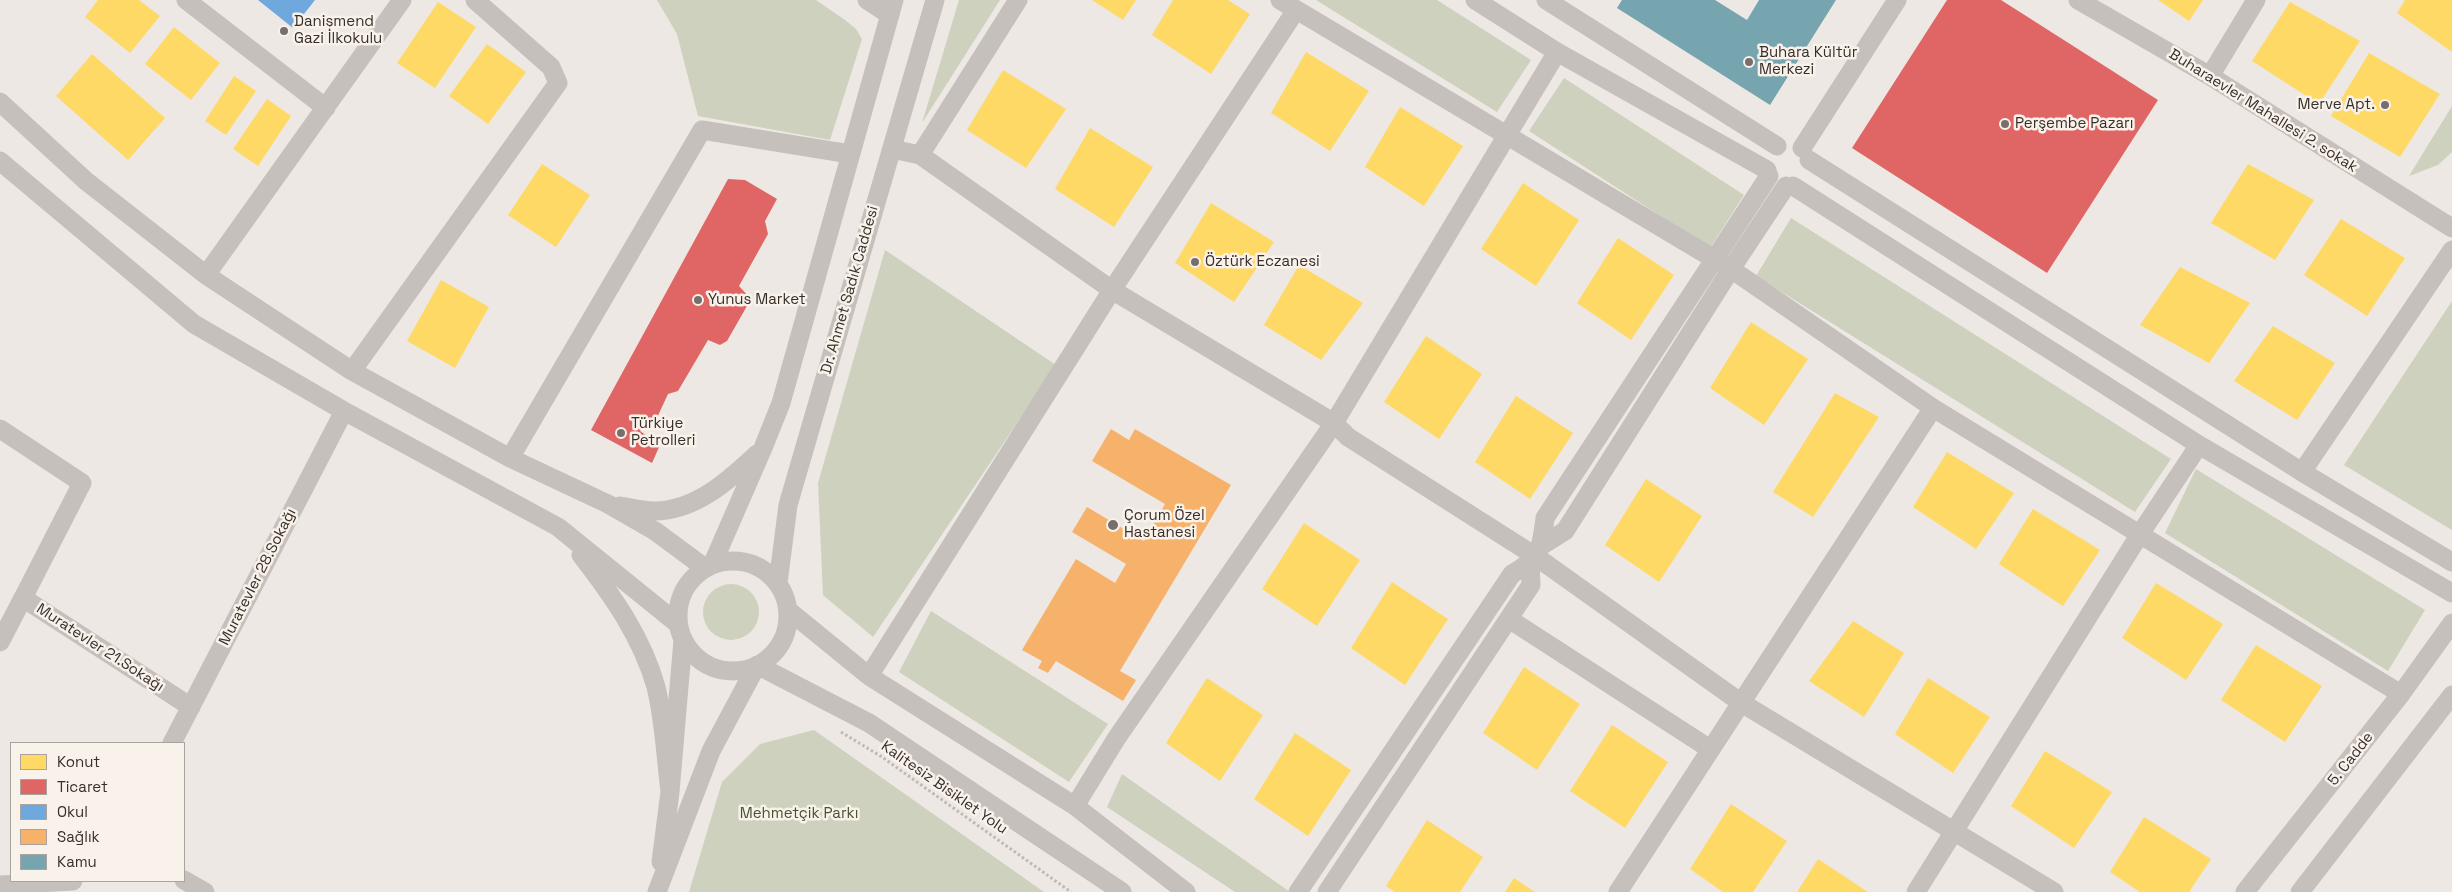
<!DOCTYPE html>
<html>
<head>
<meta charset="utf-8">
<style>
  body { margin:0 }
  #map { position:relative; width:2452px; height:892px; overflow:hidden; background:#ede8e3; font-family:"Space Grotesk",sans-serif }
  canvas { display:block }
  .legend { position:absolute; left:10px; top:742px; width:175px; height:140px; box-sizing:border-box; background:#f9f2eb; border:1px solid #aba49e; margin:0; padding:6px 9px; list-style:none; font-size:15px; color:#372e2a }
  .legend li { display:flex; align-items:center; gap:10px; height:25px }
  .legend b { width:25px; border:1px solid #aba49e }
</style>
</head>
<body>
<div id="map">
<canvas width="2452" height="892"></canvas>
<ul class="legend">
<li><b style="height:14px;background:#ffd966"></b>Konut</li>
<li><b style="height:14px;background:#e06666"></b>Ticaret</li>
<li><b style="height:14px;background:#6fa8dc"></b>Okul</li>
<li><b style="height:14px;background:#f6b26b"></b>Sağlık</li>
<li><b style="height:14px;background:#76a5af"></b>Kamu</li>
</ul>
</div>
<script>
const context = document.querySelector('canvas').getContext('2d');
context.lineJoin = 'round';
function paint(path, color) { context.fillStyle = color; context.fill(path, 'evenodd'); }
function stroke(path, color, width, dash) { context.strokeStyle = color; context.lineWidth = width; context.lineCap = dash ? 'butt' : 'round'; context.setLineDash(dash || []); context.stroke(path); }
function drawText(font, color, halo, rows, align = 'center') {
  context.font = font + ' "Space Grotesk",sans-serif'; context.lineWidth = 5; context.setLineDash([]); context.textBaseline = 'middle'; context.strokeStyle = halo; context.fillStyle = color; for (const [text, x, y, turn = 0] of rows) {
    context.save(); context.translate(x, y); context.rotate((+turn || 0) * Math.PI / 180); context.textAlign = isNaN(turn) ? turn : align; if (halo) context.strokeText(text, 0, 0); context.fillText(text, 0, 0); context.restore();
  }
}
const green = new Path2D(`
  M 657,0 L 816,0 L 845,20 L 856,29 L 862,39 L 830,140 L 698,116 L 677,34 Z
  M 959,0 L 1000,0 L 922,123 Z
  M 1316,0 L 1437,0 L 1531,60 L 1497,112 Z
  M 1564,78 L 1744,195 L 1710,248 L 1529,131 Z
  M 2452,106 L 2452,152 L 2438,165 L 2409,176 Z
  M 1791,218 L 2171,459 L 2135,512 L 1756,276 Z
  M 885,250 L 1056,365 L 873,637 L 823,595 L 818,483 Z
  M 2452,301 L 2452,530 L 2344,465 Z
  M 2196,469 L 2425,610 L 2388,671 L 2165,533 Z
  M703 612a28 28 0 1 1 56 0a28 28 0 1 1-56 0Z
  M 931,611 L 1108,724 L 1069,782 L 899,672 Z
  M 814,730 L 1044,892 L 689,892 L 722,782 L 760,744 Z
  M 1122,774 L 1290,892 L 1235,892 L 1107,807 Z`);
const homes = new Path2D(`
  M 98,0 L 139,0 L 160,16 L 130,53 L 85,17 Z
  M 1092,0 L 1136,0 L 1123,20 Z
  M 1173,0 L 1228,0 L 1250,14 L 1211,74 L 1152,35 Z
  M 2158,0 L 2203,0 L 2189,21 Z
  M 2405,0 L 2452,0 L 2452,52 L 2397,13 Z
  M 438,2 L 476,27 L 435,88 L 397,63 Z
  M 2290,2 L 2360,41 L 2319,104 L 2252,61 Z
  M 174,27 L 220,63 L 191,100 L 145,64 Z
  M 487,44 L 526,72 L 488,124 L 449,96 Z
  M 1306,52 L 1369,91 L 1330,151 L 1271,113 Z
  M 2369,53 L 2440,94 L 2400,157 L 2331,116 Z
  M 92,54 L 165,118 L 128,160 L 56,96 Z
  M 1003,70 L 1066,109 L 1026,168 L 967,130 Z
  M 234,76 L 256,91 L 226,135 L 205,121 Z
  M 267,99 L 291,116 L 258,166 L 233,149 Z
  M 1400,107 L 1463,146 L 1424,206 L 1365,167 Z
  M 1090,128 L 1153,167 L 1114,227 L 1055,189 Z
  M 542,164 L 590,195 L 556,247 L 508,215 Z
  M 2248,164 L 2314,200 L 2275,260 L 2211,223 Z
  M 1523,183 L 1579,220 L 1536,286 L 1481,249 Z
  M 1211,203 L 1274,242 L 1234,302 L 1175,263 Z
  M 2341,219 L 2405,258 L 2367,316 L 2304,275 Z
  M 1618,238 L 1674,275 L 1631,340 L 1577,303 Z
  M 1299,265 L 1363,303 L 1321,360 L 1264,325 Z
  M 2180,267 L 2250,303 L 2209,363 L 2140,325 Z
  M 441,280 L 489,307 L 455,368 L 407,341 Z
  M 1751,322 L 1808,359 L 1764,425 L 1710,388 Z
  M 2273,326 L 2335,363 L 2297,420 L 2234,381 Z
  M 1426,336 L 1482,374 L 1439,439 L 1384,402 Z
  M 1835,393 L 1879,417 L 1813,517 L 1773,492 Z
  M 1516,396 L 1573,433 L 1530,499 L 1475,462 Z
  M 1947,452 L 2014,493 L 1976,549 L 1913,507 Z
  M 1646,479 L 1702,516 L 1659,582 L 1605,545 Z
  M 2033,509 L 2100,550 L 2063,606 L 1999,564 Z
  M 1304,523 L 1360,560 L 1317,626 L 1262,589 Z
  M 1392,582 L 1448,619 L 1405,685 L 1351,648 Z
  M 2156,583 L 2223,624 L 2186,680 L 2122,638 Z
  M 1853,621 L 1904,653 L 1864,717 L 1809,681 Z
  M 2256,645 L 2322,686 L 2285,742 L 2221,700 Z
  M 1524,667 L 1580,704 L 1537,770 L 1483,733 Z
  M 1207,678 L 1263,715 L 1220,781 L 1166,743 Z
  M 1928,678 L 1990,717 L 1953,773 L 1895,734 Z
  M 1612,725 L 1668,762 L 1625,828 L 1570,791 Z
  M 1295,733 L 1351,770 L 1308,836 L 1254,799 Z
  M 2045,751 L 2112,792 L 2074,848 L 2011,806 Z
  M 1731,804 L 1787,841 L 1753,892 L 1723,892 L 1690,869 Z
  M 2144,817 L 2211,859 L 2189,892 L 2140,892 L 2110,872 Z
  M 1427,820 L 1483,857 L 1460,892 L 1395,892 L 1386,886 Z
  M 1818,859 L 1868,892 L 1797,892 Z
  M 1514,878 L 1535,892 L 1505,892 Z`);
const shops = new Path2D(`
  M 1947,0 L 2001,0 L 2158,100 L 2047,273 L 1852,148 Z
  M 728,179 L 745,180 L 777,199 L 765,221 L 768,234 L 739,286 L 751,299 L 727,341 L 720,345 L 708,340 L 678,391 L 668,394 L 655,422 L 650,419 L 640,431 L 660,445 L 652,463 L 591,430 Z`);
const schools = new Path2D(`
  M 258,0 L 315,0 L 293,28 Z`);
const health = new Path2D(`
  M 1111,429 L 1129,440 L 1135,429 L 1231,485 L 1120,671 L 1136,680 L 1123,701 L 1056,661 L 1048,673 L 1038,668 L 1042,661 L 1022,650 L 1076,559 L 1115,583 L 1126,564 L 1072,532 L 1087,507 L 1144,541 L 1165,504 L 1092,461 Z`);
const public = new Path2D(`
  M 1622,0 L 1715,0 L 1747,20 L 1759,0 L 1836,0 L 1770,105 L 1617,8 Z`);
const path = new Path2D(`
  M 841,732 L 882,757 L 1071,892`);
const minor = new Path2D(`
  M 186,0 L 326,108
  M 867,0 L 890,15
  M 1280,0 L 1731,269 L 1933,408 L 2401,694
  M 1475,0 L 1557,52 L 1767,170
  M 1546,0 L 1777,146
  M 2078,0 L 2210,76 L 2452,228
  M 2210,76 L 2256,0
  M 0,102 L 86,181 L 206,275 L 352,371 L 510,458 L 608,504 L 655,531 L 705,568
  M 1802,148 L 1897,0
  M 892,149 L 920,155 L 1112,290 L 1334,423 L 1348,437 L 1535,556 L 1740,702 L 2054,892
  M 920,155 L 1018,0
  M 1809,160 L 2302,472 L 2452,562
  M 0,161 L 194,324 L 344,411 L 558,527 L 678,624
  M 1793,186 L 2199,445 L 2452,593
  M 206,275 L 402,0
  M 352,371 L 558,83 L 551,67 L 475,0
  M 0,429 L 82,483 L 23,598 L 191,707
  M 510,458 L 702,130 L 850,154
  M 2302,472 L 2452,250
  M 620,506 C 631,508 643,511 654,511 C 696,511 729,480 757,454
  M 1541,546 L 1565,531 L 1731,269 L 1786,186
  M 581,555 C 612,595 642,637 656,687 C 664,719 666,759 670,792
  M678 616a55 55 0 1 1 110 0a55 55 0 1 1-110 0Z
  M 712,565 L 763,448 L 781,403 L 894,0
  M 778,583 L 788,505 L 935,0
  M 788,610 L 869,676 L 1075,806 L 1186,892
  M 1509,619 L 1710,749
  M 0,642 L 23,598
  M 869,676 L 1112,290 L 1296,10
  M 172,743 L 344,411
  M 1075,806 L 1116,739 L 1334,423 L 1557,52
  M 661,862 L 670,792 L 683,640
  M 184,880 L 205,892
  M 0,885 L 73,881
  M 657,892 L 711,751 L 757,665 L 869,723 L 1122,892
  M 1298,892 L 1512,574 C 1541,557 1541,550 1545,518 L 1769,176
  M 1327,892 L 1531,585 L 1530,564
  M 1618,892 L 1933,408
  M 1916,892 L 2140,534 L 2199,445
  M 2245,892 L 2401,694 L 2452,623
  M 2300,892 L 2452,695`);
const markers = [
  [284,31,5,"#776f6b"],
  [1749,62,5,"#776f6b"],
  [2385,105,5,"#776f6b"],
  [2005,124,5,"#776f6b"],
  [1195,262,5,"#776f6b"],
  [698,300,5,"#776f6b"],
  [621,433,5,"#776f6b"],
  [1113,525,6,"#776f6b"]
];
const poiNames = [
  ["Danişmend",294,22],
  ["Gazi İlkokulu",294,39],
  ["Buhara Kültür",1759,53],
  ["Merkezi",1759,70],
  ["Merve Apt.",2375,105,"right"],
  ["Perşembe Pazarı",2015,124],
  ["Öztürk Eczanesi",1205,262],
  ["Yunus Market",708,300],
  ["Türkiye",631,424],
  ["Petrolleri",631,441],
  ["Çorum Özel",1124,516],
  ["Hastanesi",1124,533]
];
const streetNames = [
  ["Buharaevler Mahallesi 2. sokak",2263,111,32],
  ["Dr. Ahmet Sadık Caddesi",850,290,-74],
  ["Muratevler 28.Sokağı",258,577,-63],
  ["Muratevler 21.Sokağı",100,648,33],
  ["5. Cadde",2351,759,-52],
  ["Kalitesiz Bisiklet Yolu",944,788,35]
];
const parkNames = [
  ["Mehmetçik Parkı",799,814]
];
paint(green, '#ced1be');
paint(homes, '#ffd966');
paint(shops, '#e06666');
paint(schools, '#6fa8dc');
paint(health, '#f6b26b');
paint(public, '#76a5af');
stroke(path, '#bfb9b4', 3, [2.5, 2.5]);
stroke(minor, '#c6c0bc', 19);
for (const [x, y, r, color] of markers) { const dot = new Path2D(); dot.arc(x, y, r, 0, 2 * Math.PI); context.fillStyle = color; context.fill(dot); stroke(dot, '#f9f2eb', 2); }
drawText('15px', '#372e2a', '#f9f2eb', poiNames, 'left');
drawText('15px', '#372e2a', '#f9f2eb', streetNames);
drawText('15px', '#475330', '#f9f2eb', parkNames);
</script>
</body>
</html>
